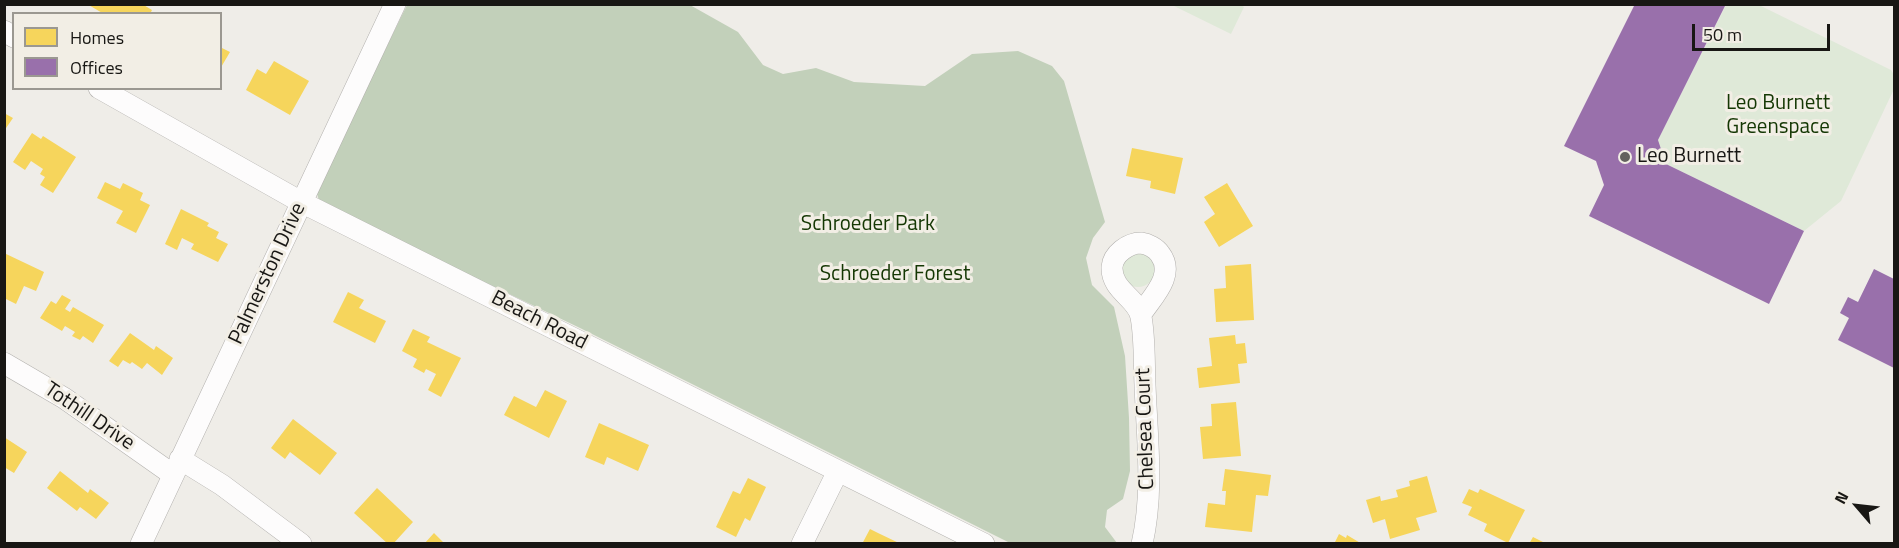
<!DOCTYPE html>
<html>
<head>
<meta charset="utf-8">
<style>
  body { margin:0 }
  #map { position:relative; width:1899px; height:548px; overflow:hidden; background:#efede8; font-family:"Titillium Web",sans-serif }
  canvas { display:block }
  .frame { position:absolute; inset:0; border:6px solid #181714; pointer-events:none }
  .legend { position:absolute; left:12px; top:12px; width:210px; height:78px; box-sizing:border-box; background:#f2eee5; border:2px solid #9b9891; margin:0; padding:8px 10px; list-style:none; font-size:18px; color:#181714 }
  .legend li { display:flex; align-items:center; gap:12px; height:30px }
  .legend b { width:30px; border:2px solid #9b9891 }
  .north { position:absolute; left:1827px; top:476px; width:60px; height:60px; -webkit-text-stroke:4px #f2eee5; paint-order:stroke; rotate:298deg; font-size:16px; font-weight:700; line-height:24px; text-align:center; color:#181714 }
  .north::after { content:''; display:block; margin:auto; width:21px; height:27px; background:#181714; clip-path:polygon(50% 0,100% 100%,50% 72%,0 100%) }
  .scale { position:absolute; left:1692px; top:24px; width:138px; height:27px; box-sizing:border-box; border:3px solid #181714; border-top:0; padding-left:8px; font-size:18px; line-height:21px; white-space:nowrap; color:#181714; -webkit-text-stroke:4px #f2eee5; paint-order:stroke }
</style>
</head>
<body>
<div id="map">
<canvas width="1899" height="548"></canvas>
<div class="frame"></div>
<ul class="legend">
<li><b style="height:16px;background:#f6d55c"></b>Homes</li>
<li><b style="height:16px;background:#9970ab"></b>Offices</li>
</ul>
<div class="north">N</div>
<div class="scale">50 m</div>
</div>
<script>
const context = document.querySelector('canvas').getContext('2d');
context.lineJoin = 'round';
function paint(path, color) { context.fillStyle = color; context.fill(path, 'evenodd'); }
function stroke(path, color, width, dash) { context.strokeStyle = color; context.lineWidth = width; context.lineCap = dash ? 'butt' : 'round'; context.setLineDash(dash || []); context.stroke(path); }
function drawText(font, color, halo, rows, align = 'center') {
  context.font = font + ' "Titillium Web",sans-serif'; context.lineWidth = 6; context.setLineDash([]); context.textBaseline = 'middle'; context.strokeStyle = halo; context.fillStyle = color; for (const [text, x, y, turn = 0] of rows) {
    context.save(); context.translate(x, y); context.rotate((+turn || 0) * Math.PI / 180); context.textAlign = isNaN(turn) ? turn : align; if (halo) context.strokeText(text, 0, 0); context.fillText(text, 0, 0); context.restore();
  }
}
const green = new Path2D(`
  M 1240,4 L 1244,7 L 1231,34 L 1172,5 Z
  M 1726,5 L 1759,5 L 1891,70 L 1894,75 L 1894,89 L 1841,201 L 1804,231 L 1666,164 L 1658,140 Z
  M1121 270a17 17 0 1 1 34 0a17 17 0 1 1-34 0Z`);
const forest = new Path2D(`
  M 407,5 L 690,5 L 738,32 L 763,65 L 783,74 L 816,68 L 854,82 L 925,86 L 972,54 L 1018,51 L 1052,66 L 1064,81 L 1105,222 L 1093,238 L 1086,258 L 1092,285 L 1114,307 L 1125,356 L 1129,418 L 1130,471 L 1123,499 L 1107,510 L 1105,527 L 1117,543 L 1010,543 L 580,328 L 320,203 L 316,191 Z`);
const homes = new Path2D(`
  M 87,4 L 142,4 L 152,10 L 150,14 L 104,14 Z
  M 220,47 L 230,52 L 220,69 Z
  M 274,61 L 309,81 L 290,115 L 246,90 L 257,69 L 266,74 Z
  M 4,113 L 13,118 L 4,131 Z
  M 32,133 L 41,139 L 43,136 L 76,157 L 53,193 L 40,185 L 45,177 L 40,174 L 43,169 L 31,161 L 25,170 L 13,162 Z
  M 1132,148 L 1183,158 L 1175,194 L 1150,188 L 1151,181 L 1126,176 Z
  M 105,182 L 120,189 L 123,183 L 143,193 L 140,200 L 150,205 L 136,233 L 116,223 L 123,211 L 97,198 Z
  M 1227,183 L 1253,226 L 1219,247 L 1204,222 L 1215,214 L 1204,197 Z
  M 181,209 L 209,223 L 207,226 L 219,232 L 216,238 L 228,244 L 218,262 L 191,249 L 194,244 L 182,238 L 177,250 L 165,244 Z
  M 4,253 L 44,272 L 36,291 L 24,286 L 16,304 L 4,298 Z
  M 1251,264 L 1254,320 L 1216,322 L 1214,289 L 1226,288 L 1225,266 Z
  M 348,292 L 364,300 L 359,308 L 386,321 L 375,343 L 333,322 Z
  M 62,295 L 71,300 L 65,309 L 70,312 L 73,307 L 104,325 L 93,343 L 83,336 L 80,340 L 72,336 L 75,332 L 65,326 L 62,331 L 40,318 L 51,301 L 56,304 Z
  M 413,329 L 430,337 L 427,342 L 461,358 L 441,397 L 428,390 L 436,374 L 426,369 L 424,373 L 413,367 L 417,359 L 402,351 Z
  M 130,333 L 154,350 L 156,346 L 173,358 L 162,375 L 147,363 L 142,369 L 132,362 L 130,364 L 123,360 L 118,367 L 109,361 Z
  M 1235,335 L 1236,344 L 1245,343 L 1247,363 L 1238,364 L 1240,383 L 1199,388 L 1197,368 L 1212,366 L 1209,338 Z
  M 545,390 L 567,401 L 549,438 L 504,415 L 514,396 L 536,407 Z
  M 1236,402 L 1241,456 L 1203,459 L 1200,427 L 1212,426 L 1211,404 Z
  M 293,419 L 337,453 L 320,475 L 290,452 L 285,459 L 271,448 Z
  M 599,423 L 649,445 L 638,471 L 607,457 L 604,465 L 585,457 Z
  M 4,437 L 27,452 L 14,473 L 4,467 Z
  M 1225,469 L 1271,475 L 1268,496 L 1256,495 L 1252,532 L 1205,527 L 1208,503 L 1225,505 L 1226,491 L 1222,491 Z
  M 60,471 L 88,493 L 90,489 L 109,503 L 96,519 L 80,507 L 77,511 L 47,488 Z
  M 1427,476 L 1437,512 L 1416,518 L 1420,530 L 1390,539 L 1385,519 L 1373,523 L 1366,500 L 1380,496 L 1381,501 L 1398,497 L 1396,490 L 1410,486 L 1409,481 Z
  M 748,478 L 766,487 L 750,521 L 745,518 L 736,537 L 716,527 L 733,491 L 740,494 Z
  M 377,488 L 413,522 L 393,544 L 388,544 L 354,513 Z
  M 1469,489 L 1478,493 L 1480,489 L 1525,510 L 1508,543 L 1484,531 L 1487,524 L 1468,515 L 1472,507 L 1462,503 Z
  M 870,529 L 878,533 L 901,544 L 862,544 Z
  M 434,533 L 445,544 L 424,544 Z
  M 1339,534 L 1346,538 L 1347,535 L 1362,544 L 1334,544 Z
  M 1533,537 L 1547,544 L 1529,544 Z`);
const offices = new Path2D(`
  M 1635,4 L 1726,4 L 1658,140 L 1666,164 L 1804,231 L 1769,304 L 1589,216 L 1604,185 L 1596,161 L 1564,146 Z
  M 1874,269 L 1894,279 L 1894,368 L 1838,340 L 1849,318 L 1840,313 L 1848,297 L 1858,302 Z`);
const minor = new Path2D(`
  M 4,31 L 14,37
  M 99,88 L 301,202 L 984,544
  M 1141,314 C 1152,297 1176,275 1160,254 C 1156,248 1148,244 1141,243 C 1128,243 1113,254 1112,267 C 1111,291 1138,298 1141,317 C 1145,338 1144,363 1145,385 C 1147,438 1154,491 1142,544
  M 4,363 L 64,398 L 172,474
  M 180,459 L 222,485 L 301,544
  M 141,544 L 395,4
  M 802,544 L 838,471`);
const markers = [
  [1625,157,6,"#63625e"]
];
const parkNames = [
  ["Leo Burnett",1778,104],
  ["Greenspace",1778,128],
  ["Schroeder Park",868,225],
  ["Schroeder Forest",895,275]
];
const poiNames = [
  ["Leo Burnett",1637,157]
];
const streetNames = [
  ["Palmerston Drive",268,274,-65],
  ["Beach Road",539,321,27],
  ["Tothill Drive",89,417,34],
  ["Chelsea Court",1146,429,-92]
];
paint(green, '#dfe9d8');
paint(forest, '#c2d0ba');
paint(homes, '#f6d55c');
paint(offices, '#9970ab');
stroke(minor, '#b2b0ad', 22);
stroke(minor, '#fdfcfc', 21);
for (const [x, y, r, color] of markers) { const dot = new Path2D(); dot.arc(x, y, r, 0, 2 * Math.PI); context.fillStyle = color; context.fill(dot); stroke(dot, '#f2eee5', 2); }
drawText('21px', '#143703', '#f2eee5', parkNames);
drawText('21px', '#181714', '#f2eee5', poiNames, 'left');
drawText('21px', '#181714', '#f2eee5', streetNames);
</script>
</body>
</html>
